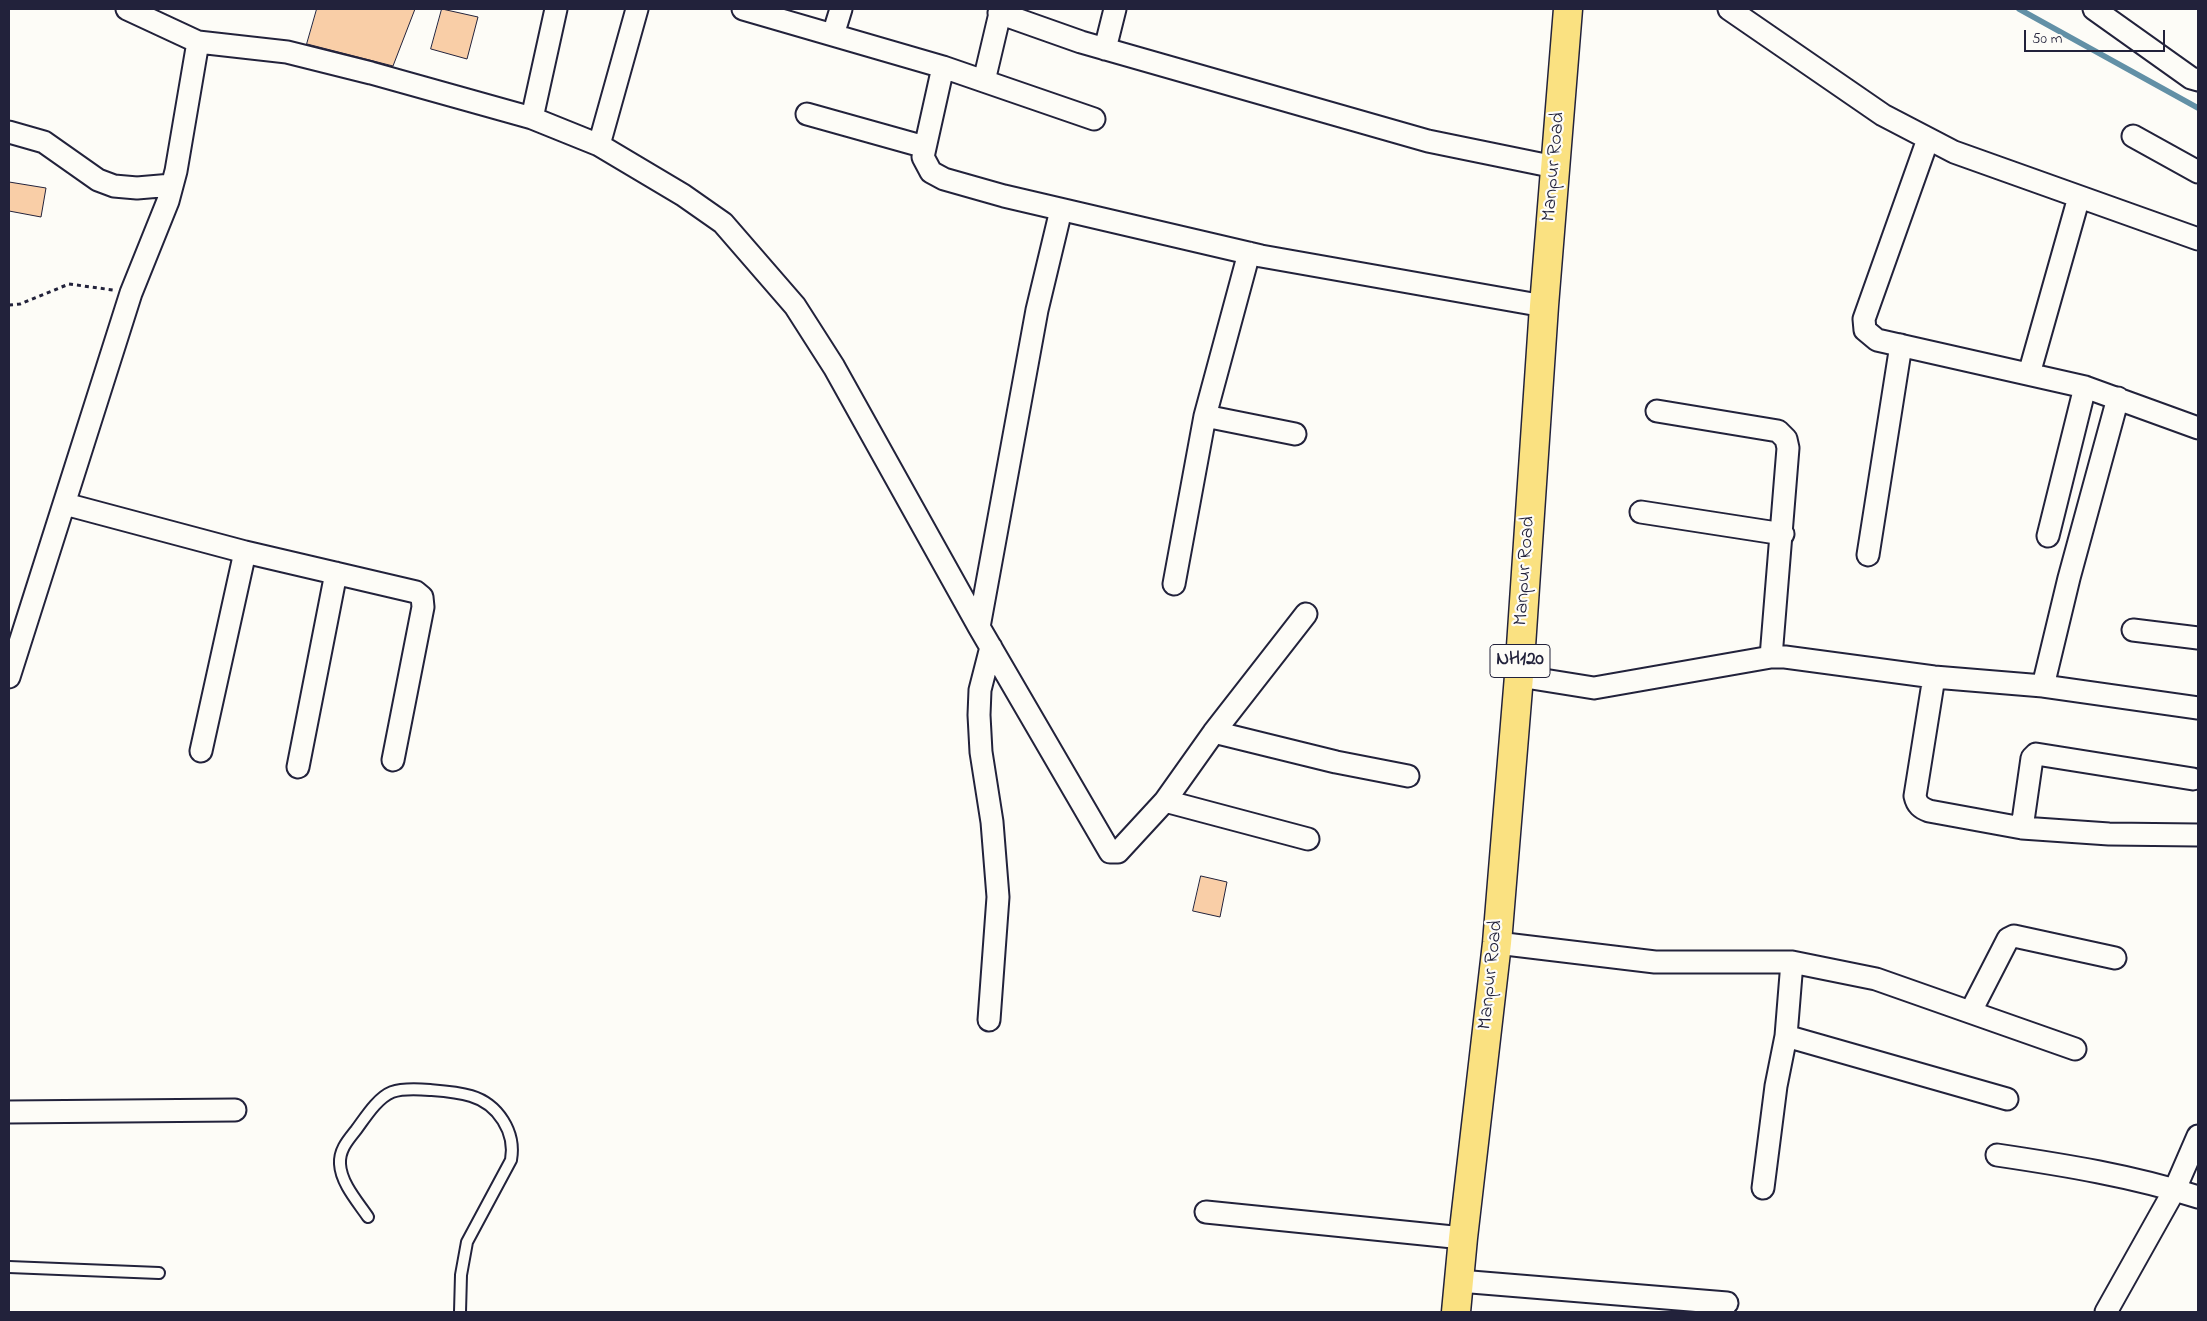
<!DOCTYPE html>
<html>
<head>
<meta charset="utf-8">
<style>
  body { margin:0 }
  #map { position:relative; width:2207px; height:1321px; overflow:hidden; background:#fdfcf7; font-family:"Indie Flower",sans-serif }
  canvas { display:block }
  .frame { position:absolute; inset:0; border:10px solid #22223b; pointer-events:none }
  .scale { position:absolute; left:2024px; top:30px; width:141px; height:22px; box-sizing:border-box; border:2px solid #22223b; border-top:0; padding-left:6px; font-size:15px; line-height:18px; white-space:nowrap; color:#22223b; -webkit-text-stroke:4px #fdfcf7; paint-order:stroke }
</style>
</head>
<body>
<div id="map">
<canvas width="2207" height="1321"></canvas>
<div class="frame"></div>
<div class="scale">50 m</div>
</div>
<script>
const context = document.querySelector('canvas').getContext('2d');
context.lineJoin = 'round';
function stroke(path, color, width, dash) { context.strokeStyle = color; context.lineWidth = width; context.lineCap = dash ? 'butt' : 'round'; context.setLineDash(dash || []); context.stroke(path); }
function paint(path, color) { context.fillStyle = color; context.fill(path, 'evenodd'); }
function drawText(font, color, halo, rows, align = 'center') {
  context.font = font + ' "Indie Flower",sans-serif'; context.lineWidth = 4.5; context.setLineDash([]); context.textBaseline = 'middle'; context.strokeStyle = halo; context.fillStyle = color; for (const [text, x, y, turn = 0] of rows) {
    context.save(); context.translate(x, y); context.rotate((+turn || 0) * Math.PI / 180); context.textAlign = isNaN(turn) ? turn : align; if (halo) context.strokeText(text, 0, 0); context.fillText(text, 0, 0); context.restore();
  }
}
const stream = new Path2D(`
  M 2019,9 L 2198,108`);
const building = new Path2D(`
  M 317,9 L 415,9 L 393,66 L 307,44 Z
  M 442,9 L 478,17 L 467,59 L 431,49 Z
  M 9,182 L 46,188 L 41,217 L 9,211 Z
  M 1201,876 L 1227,882 L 1220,917 L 1193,911 Z`);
const path = new Path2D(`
  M 9,305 L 20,304 L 69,284 L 113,290`);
const service = new Path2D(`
  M 368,1217 C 357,1201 341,1183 340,1164 C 339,1150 348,1140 356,1130 C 365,1118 377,1098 392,1092 C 403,1088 418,1089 430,1090 C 443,1091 458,1092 471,1096 C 498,1104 516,1132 511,1160 L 467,1242 L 461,1275 L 460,1312
  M 9,1267 L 159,1273`);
const minor = new Path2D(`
  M 743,9 L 943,67 L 1094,119
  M 1729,9 L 1883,115 L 1954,152 L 2198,239
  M 2094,9 L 2191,78 L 2198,80
  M 999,13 L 1081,42 L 1428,141 L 1555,167
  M 833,35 L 841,9
  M 198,42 L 287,52 L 371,73 L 532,118 L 599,145 L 683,195 L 723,223 L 795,306 L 834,367 L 979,627 L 1110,852 L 1118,852 L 1165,801 L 1214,732 L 1306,614
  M 1105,49 L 1115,9
  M 943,67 L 923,157 L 931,172 L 944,179 L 1004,196 L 1261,256 L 1544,306
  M 984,81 L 1001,9
  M 807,114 L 925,147
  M 532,118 L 556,9
  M 9,132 L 44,142 L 98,180 L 114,186 L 137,188 L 172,185
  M 2133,136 L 2198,172
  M 1928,139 L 1864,319 L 1865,330 L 1877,340 L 2085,387 L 2198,428
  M 599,145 L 637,9
  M 2029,374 L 2079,197
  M 1657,411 L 1778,431 L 1786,439 L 1788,448 L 1771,657
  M 1205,416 L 1295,434
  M 65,504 L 245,552 L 416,592 L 422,597 L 423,607 L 393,760
  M 1641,512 L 1783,534
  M 2048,536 L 2085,387
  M 1868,555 L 1901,345
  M 1174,584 L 1205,416 L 1249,253
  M 979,627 L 1037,310 L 1061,210
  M 2133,630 L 2198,638
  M 1519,676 L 1594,688 L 1771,657 L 1785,657 L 1934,677 L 2043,686 L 2198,708
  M 9,677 L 131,293 L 168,201 L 176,171 L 198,42 L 127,9
  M 1934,677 L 1915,796 C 1917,805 1921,808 1929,811 L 2022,828 L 2109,834 L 2198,835
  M 2043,686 L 2069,578 L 2118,398
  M 1214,732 L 1336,762 L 1408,776
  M 201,751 L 245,552
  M 298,767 L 336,573
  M 1165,801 L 1308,839
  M 2022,828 L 2032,758 L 2036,754 L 2193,779
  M 1497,943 L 1655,962 L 1792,962 L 1876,979 L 2075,1049
  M 1971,1011 L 2008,939 L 2014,936 L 2115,958
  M 989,1020 L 998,897 L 992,822 L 981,752 L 979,715 L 980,690 L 991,647
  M 1786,1036 L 2007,1099
  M 9,1112 L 235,1110
  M 1997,1155 C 2064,1165 2133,1176 2198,1197
  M 1763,1188 L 1776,1086 L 1786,1036 L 1792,962
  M 1206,1212 L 1463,1238
  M 1459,1281 L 1727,1303
  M 2106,1312 L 2175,1189 L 2198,1136`);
const trunk = new Path2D(`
  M 1456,1312 L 1463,1238 L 1497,943 L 1519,676 L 1544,306 L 1568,9`);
const shields = [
  [1520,661,60]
];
const shieldNames = [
  ["NH120",1520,661]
];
const streetNames = [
  ["Manpur Road",1555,167,-85],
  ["Manpur Road",1526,571,-86],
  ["Manpur Road",1492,975,-84]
];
stroke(stream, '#6290a6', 5.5);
paint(building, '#f9cea7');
stroke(building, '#22223b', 1);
stroke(service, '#22223b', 14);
stroke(minor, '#22223b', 25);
stroke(trunk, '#22223b', 31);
stroke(path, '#22223b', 3, [4, 4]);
stroke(service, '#fdfcf7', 10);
stroke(minor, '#fdfcf7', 21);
stroke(trunk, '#fae181', 28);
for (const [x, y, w] of shields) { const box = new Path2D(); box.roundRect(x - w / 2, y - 16.5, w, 33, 4); context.fillStyle = '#fdfcf7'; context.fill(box); stroke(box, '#22223b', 1); }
drawText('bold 19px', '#22223b', null, shieldNames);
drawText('20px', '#22223b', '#fdfcf7', streetNames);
</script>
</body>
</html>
